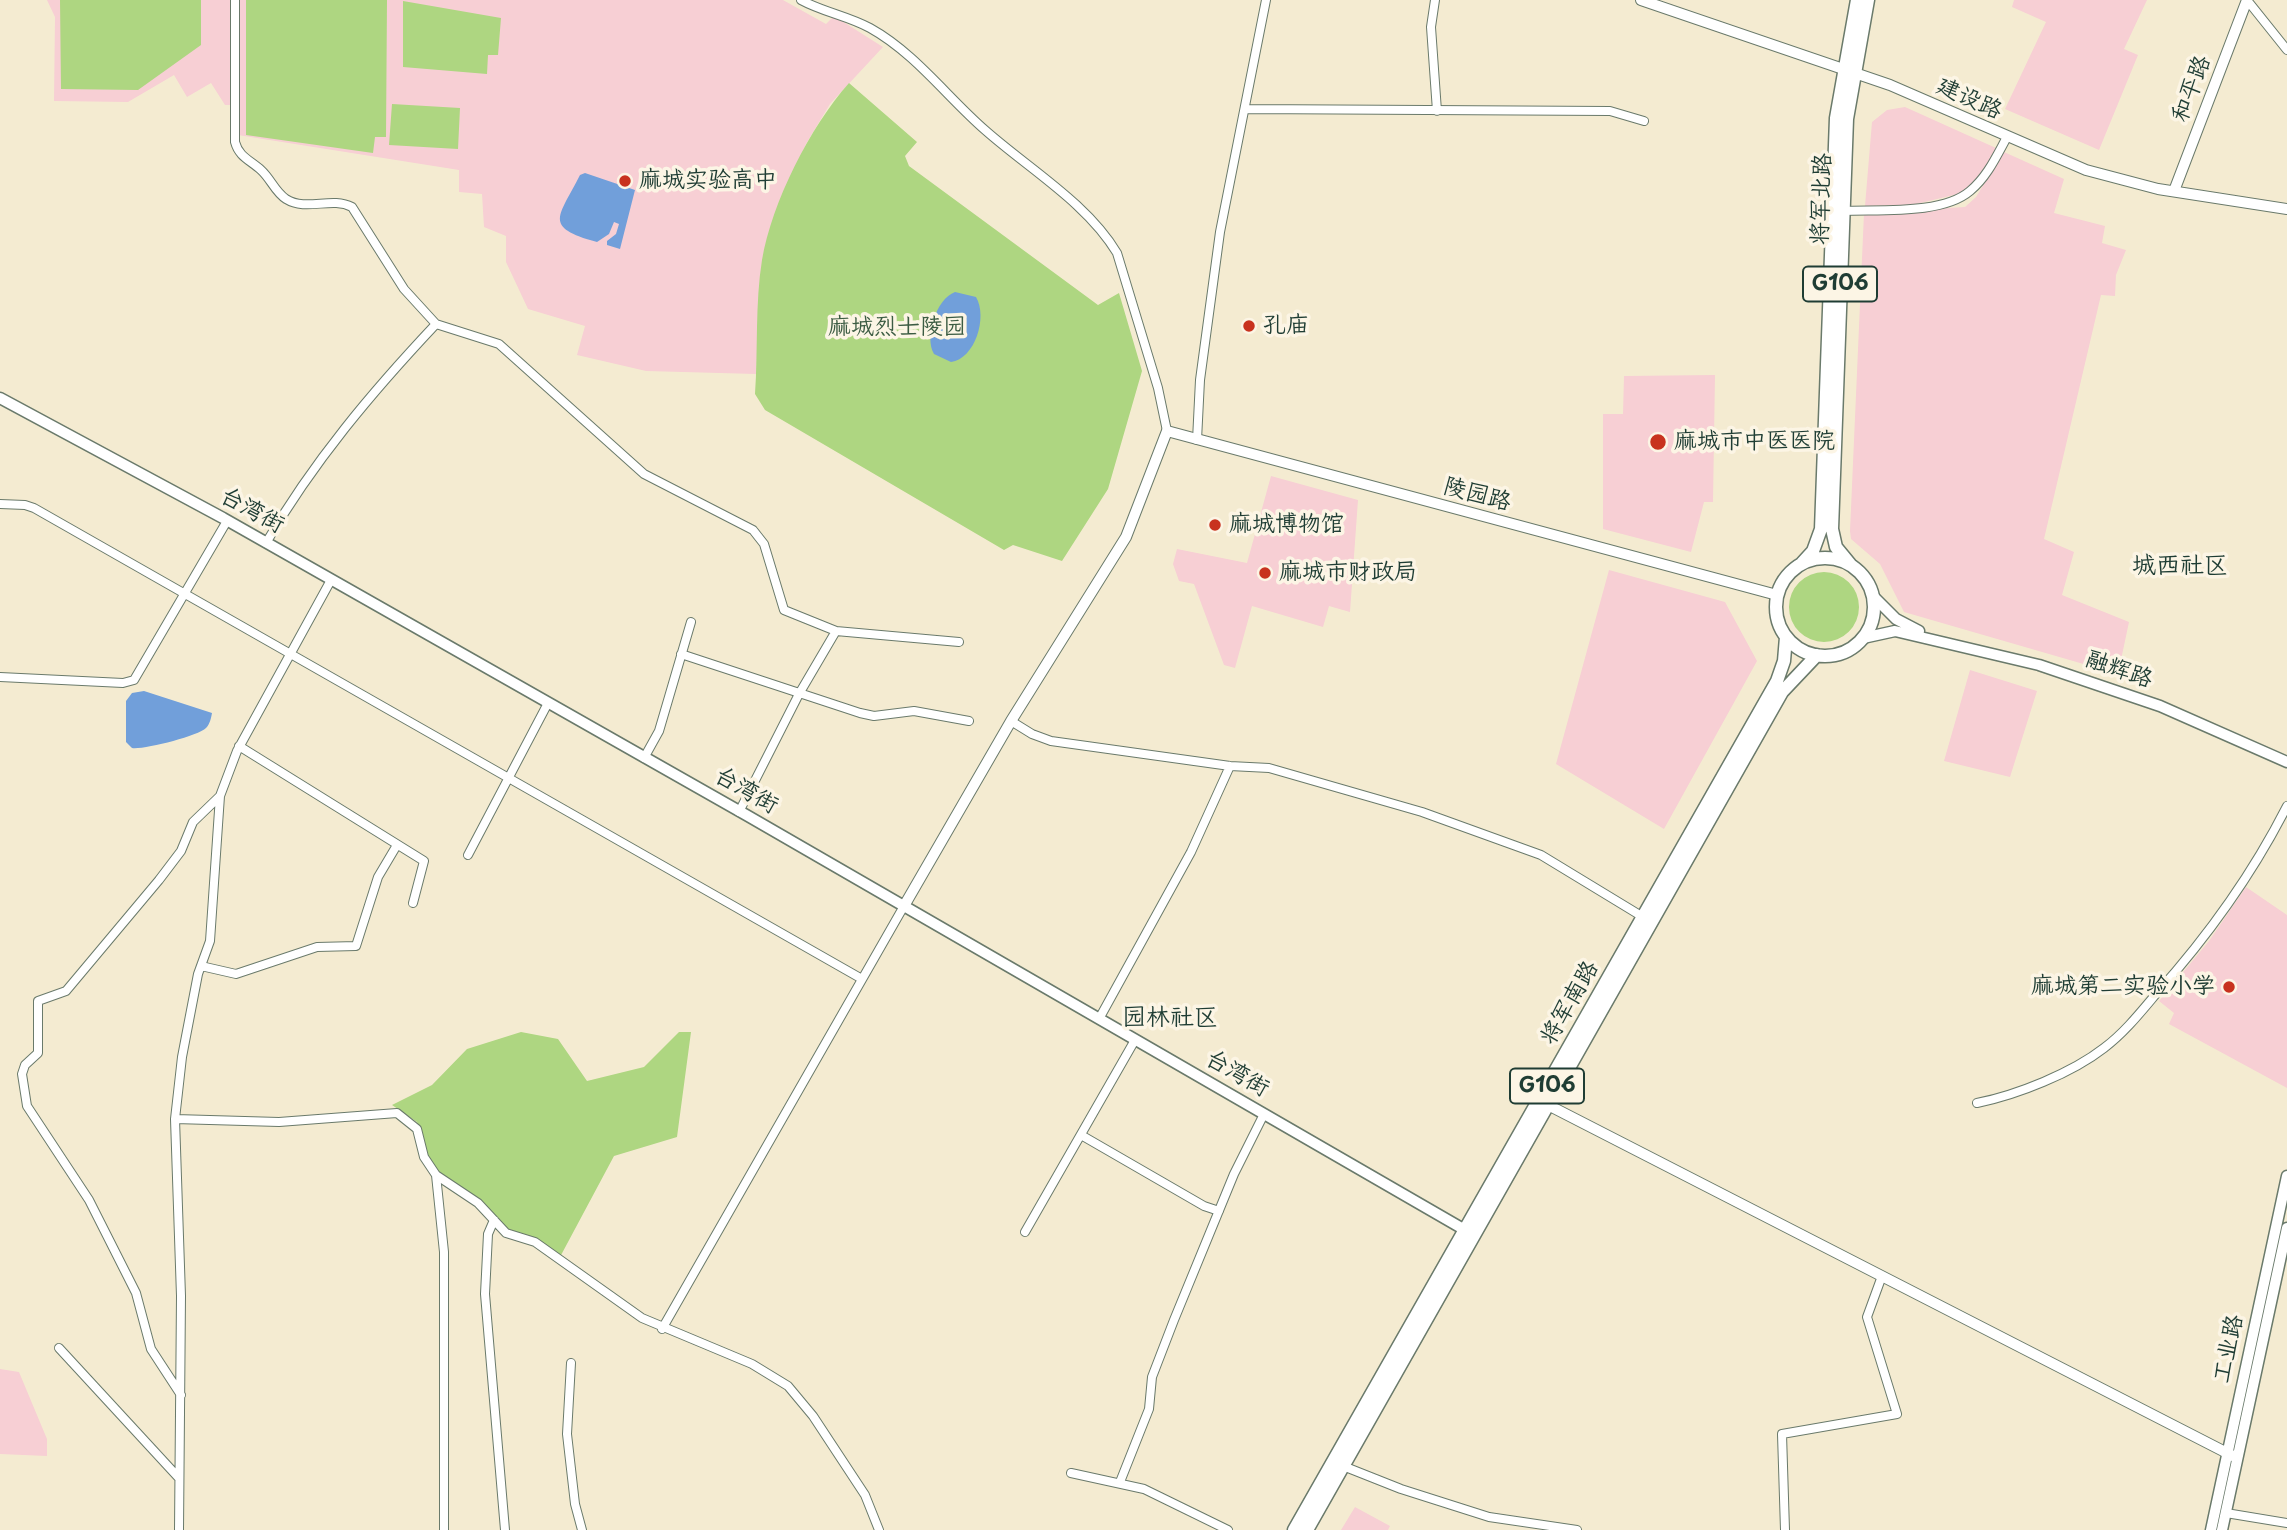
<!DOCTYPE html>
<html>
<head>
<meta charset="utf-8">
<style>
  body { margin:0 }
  canvas { display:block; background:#f4ebd1 }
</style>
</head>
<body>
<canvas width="2287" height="1530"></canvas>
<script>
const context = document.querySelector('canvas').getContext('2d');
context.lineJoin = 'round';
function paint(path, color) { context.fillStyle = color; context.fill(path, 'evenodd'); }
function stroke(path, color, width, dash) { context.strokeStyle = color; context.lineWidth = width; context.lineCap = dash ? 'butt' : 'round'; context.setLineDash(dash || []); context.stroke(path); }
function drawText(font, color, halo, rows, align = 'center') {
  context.font = font + ' "Playpen Sans","LXGW WenKai TC",sans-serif'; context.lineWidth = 7; context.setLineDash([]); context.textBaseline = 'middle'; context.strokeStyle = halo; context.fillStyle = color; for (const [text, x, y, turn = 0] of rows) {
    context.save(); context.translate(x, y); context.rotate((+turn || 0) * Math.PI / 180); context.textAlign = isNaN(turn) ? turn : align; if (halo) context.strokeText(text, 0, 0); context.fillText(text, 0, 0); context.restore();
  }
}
const built = new Path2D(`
  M 47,0 L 231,0 L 232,105 L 225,105 L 211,83 L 187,97 L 174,75 L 128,102 L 54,101 L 55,17 Z
  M 238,0 L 783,0 L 826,24 L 834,16 L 883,47 L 830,104 L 806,144 L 780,204 L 763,260 L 756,374 L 646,371 L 577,355 L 585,326 L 528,309 L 506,262 L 506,236 L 484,227 L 482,194 L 459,192 L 459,170 L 238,135 Z
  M 2014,0 L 2147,0 L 2124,49 L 2138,55 L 2099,150 L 2005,109 L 2046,22 L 2012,7 Z
  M 1905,107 L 1996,148 L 1986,170 L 1970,187 L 1958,194 L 1912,205 L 1865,206 L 1872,122 L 1887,110 Z
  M 2004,152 L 2064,179 L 2054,213 L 2105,226 L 2102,243 L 2126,250 L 2116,275 L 2115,296 L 2101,295 L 2044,539 L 2074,552 L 2062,595 L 2129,622 L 2118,674 L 1904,612 L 1880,564 L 1851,539 L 1850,531 L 1864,213 L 1965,207 L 1976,197 Z
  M 1715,375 L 1713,502 L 1704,502 L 1691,552 L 1603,529 L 1603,414 L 1623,414 L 1624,376 Z
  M 1271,476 L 1358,500 L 1350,612 L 1329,606 L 1323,627 L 1252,606 L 1235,668 L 1224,665 L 1194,584 L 1179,581 L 1173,564 L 1177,549 L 1247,563 Z
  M 1609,570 L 1725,602 L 1757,661 L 1664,829 L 1556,764 Z
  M 1970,670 L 2037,691 L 2010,777 L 1944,761 Z
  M 2246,887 L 2287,915 L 2287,1088 L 2169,1024 L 2174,1013 L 2159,1001 L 2209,941 Z
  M 0,1369 L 19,1372 L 47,1439 L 47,1456 L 0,1454 Z
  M 1355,1507 L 1390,1526 L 1388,1530 L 1341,1530 Z`);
const green = new Path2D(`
  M 60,0 L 201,0 L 201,45 L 138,90 L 61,89 Z
  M 246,0 L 387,0 L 386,137 L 375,137 L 373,153 L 246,135 Z
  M 403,1 L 501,18 L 498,55 L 488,55 L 487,74 L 403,67 Z
  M 849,83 L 917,142 L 905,156 L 909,166 L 1098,305 L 1119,293 L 1142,371 L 1108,489 L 1062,561 L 1013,545 L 1004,550 L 765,410 L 755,394 C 758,351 755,303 762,260 C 772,202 810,127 849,83 Z
  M 392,104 L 460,108 L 458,149 L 389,145 Z
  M1789 607a35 35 0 1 1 70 0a35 35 0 1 1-70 0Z
  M 521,1032 L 558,1039 L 587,1081 L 644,1067 L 679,1032 L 691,1032 L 677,1137 L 614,1156 L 560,1257 L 511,1232 L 483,1203 L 439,1174 L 430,1163 L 417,1122 L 392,1105 L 432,1085 L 467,1049 Z`);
const water = new Path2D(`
  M 585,173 L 635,190 L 620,249 L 607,245 L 607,241 L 616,234 L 619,224 L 614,222 L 609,234 L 597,242 C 542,227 559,217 580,175 Z
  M 955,292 L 976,297 C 988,317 975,359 951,362 L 934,354 C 924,337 936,299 955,292 Z
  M 144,691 L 212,713 C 211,718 210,724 206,728 C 198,736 143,750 132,748 L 126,742 L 126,701 L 132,693 Z`);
const minor = new Path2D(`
  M 235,0 L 235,142 C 239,157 250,160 261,170 C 271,179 275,192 286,199 C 307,212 331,196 352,207 L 404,289 L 436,324 L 499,344 L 644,474 L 753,530 L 764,544 L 784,610 L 836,631 L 959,642
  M 801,0 C 823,12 848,16 870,28 C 915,53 947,97 985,130 C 1029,169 1087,203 1117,253 L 1158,388 L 1167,431
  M 1435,0 L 1431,27 L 1437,111
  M 2247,0 L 2287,50
  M 1245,109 L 1610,111 L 1644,121
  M 1842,211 C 1878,209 1942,215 1970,191 C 1987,177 1996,157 2007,137
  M 1197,440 L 1200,380 L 1220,232 L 1266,0
  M 0,504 L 25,505 L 34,508 L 862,979
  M 266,543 C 313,462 372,392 436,324
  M 681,654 L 860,713 L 874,716 L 914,711 L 969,721
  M 0,677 L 123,683 L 134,680 L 227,521
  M 1011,721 L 1032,734 L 1051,741 L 1230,766 L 1269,768 L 1422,812 L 1541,855 L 1643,917
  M 239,746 L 424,861 L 413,903
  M 644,758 L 659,731 L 691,622
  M 739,812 L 799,694 L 836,631
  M 468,855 L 548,703
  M 201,966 L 236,974 L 317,947 L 356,946 L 378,877 L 397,845
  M 1099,1019 L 1191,852 L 1230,766
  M 1977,1103 C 2017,1095 2072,1073 2104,1048 C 2124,1033 2140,1013 2156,994 C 2208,936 2252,875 2287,806
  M 175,1119 L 279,1122 L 397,1113 L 417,1129 L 424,1157 L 436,1175 L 478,1203 L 506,1233 L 535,1242 L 642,1318 L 752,1364 L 788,1386 L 813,1416 L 865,1495 L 879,1530
  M 1081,1135 L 1204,1206 L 1219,1211
  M 436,1175 L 444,1252 L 444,1530
  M 494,1220 L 488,1234 L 485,1294 L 505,1530
  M 1025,1232 L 1135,1040
  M 662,1329 L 904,906
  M 59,1348 L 178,1477
  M 571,1363 L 567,1434 L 575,1504 L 582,1530
  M 181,1395 L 151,1349 L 136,1293 L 89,1200 L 27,1106 L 22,1074 L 25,1065 L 38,1053 L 38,1001 L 66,991 L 159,880 L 181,851 L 193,822 L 220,796
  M 1343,1466 L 1401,1489 L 1489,1517 L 1577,1530
  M 1071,1473 L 1144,1489 L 1228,1530
  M 1120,1482 L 1149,1409 L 1152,1377 L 1174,1320 L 1234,1174 L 1264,1114
  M 2226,1513 L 2287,1523
  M 179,1530 L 181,1296 L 175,1119 L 182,1057 L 198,974 L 210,941 L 220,796 L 237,751 L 331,580
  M 1785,1530 L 1782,1434 L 1897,1414 L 1867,1317 L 1882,1276`);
const tertiary = new Path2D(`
  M 1641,0 L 1890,85 L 2086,170 L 2158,189 L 2287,209
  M 2174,191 L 2247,0
  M 904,906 L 1011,721 L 1126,537 L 1167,431 L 1777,595
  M 1548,1105 L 2233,1456`);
const secondary = new Path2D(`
  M 0,398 L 223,518 L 748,816 L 1465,1230
  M 1874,597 L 1896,619 L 1919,631
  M 1863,638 L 1895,631 L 2039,665 L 2160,706 L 2287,762
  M 2211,1530 L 2287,1176
  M 2222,1530 L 2287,1228`);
const trunk = new Path2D(`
  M1776 607a49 49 0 1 1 98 0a49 49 0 1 1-98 0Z
  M 1802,563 L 1813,551 L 1821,529 L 1836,118 L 1857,0
  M 1850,564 L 1836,547 L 1832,529 L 1847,119 L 1868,0
  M 1294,1530 L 1777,681 L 1784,661 L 1786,637
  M 1307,1530 L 1782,692 L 1817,655`);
const markers = [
  [625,181,7,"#c8321e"],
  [1249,326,7,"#c8321e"],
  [1658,442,9,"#c8321e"],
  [1215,525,7,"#c8321e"],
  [1265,573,7,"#c8321e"],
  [2229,987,7,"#c8321e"]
];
const shields = [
  [1840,284,74],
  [1547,1086,74]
];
const shieldNames = [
  ["G106",1840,284],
  ["G106",1547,1086]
];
const streetNames = [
  ["和平路",2192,89,-69],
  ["建设路",1969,99,24],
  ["将军北路",1822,199,-88],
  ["陵园路",1477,495,15],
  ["台湾街",252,511,29],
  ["融辉路",2119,670,19],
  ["台湾街",746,791,30],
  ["将军南路",1570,1003,-60],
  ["台湾街",1237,1074,30],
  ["工业路",2229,1349,-78]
];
const poiNames = [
  ["麻城实验高中",639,181],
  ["孔庙",1263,326],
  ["麻城市中医医院",1674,442],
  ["麻城博物馆",1229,525],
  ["麻城市财政局",1279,573],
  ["麻城第二实验小学",2215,987,"right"]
];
const parkNames = [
  ["麻城烈士陵园",897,328]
];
const neighbourhoodNames = [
  ["城西社区",2180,566],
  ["园林社区",1170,1018]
];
paint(built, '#f7cfd4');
paint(green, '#aed681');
paint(water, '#719fda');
stroke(minor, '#6a7a6b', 10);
stroke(tertiary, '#6a7a6b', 12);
stroke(secondary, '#6a7a6b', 13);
stroke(trunk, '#6a7a6b', 15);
stroke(minor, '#fff', 8);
stroke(tertiary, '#fff', 10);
stroke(secondary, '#fff', 10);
stroke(trunk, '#fff', 12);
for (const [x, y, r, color] of markers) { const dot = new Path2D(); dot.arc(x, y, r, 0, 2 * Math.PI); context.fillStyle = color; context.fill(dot); stroke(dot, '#fcf5e5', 2.5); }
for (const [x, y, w] of shields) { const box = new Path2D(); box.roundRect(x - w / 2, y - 17.5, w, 35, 5); context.fillStyle = '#fcf5e5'; context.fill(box); stroke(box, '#1f3d34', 2); }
drawText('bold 21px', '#1f3d34', null, shieldNames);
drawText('23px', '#1f3d34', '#fcf5e5', streetNames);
drawText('23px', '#1f3d34', '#fcf5e5', poiNames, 'left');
drawText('23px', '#3c5c43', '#fcf5e5', parkNames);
drawText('24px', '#1f3d34', '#fcf5e5', neighbourhoodNames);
</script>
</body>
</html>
